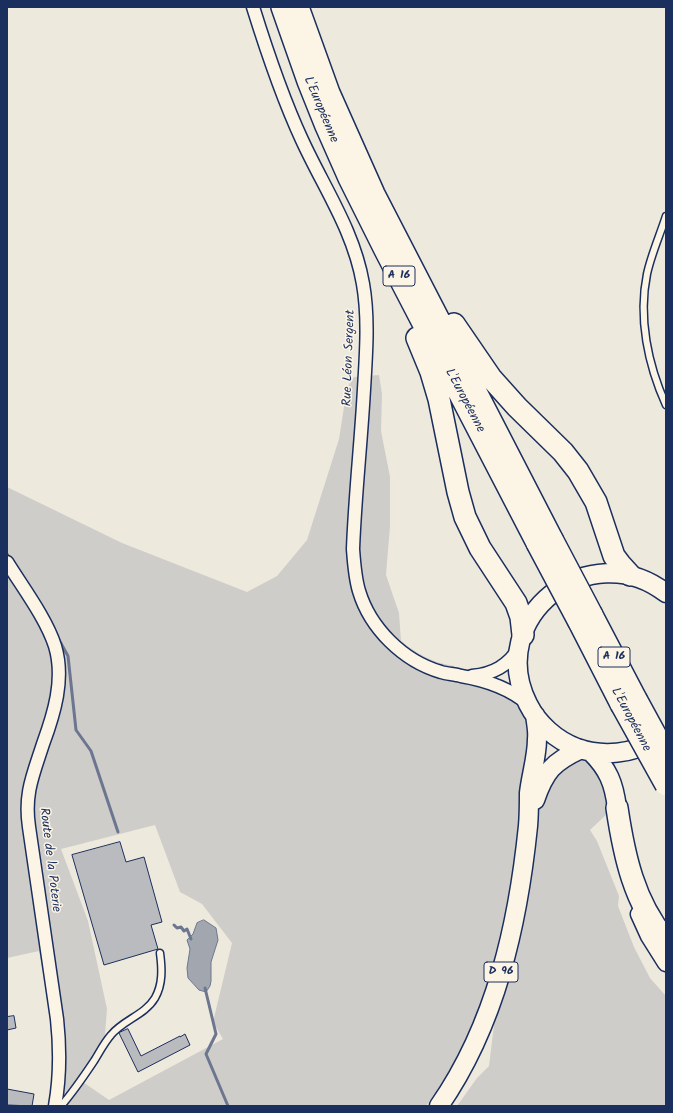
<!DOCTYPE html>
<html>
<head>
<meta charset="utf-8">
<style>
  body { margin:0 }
  #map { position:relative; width:673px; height:1113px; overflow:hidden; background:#eee9dd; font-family:Kalam,sans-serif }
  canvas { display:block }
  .frame { position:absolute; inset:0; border:8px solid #1b2f5e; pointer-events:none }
</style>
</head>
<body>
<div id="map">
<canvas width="673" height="1113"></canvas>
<div class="frame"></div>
</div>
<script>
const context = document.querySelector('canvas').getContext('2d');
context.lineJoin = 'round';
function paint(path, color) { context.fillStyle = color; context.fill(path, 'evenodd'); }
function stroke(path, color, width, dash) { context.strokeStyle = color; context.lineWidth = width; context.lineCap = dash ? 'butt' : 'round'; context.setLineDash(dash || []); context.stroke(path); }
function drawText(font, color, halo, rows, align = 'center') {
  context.font = font + ' Kalam,sans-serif'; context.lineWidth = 3; context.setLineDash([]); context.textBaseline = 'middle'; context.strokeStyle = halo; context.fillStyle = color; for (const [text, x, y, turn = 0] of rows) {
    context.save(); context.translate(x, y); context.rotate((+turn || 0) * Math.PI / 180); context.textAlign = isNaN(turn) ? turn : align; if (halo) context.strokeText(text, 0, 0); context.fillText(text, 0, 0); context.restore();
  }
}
const green = new Path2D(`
  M 379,375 L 382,394 L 381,431 L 390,477 L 390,526 L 386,575 L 399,613 L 401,641 C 417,654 433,663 454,666 L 450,682 L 474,685 L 496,694 L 514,702 L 527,718 L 530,734 L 521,825 C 518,835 518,843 517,853 C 513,875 509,897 506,919 C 493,986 466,1051 426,1106 L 48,1106 C 57,1051 49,1005 39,951 L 7,958 L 7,487 L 122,543 L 247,592 L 277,576 L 307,540 L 339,439 L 347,388 L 354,377 ZM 155,825 L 180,892 L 202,904 L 232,943 L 213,1022 L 223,1039 L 109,1100 L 80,1080 L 104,1046 L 107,1009 L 88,921 L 61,849 Z
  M 576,757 L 590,762 L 604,780 L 608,813 L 590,830 L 597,841 L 619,896 L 618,906 L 634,947 L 650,978 L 666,996 L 666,1106 L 457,1106 L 477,1078 L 489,1066 L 495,1017 L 510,975 L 529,877 L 537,814 L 545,788 L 558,768 Z`);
const water = new Path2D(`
  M 204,920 L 216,928 L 218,940 L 211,962 L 211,981 L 210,986 L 206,992 L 199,990 L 188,978 L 187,968 L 190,949 L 187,940 L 193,934 L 197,923 Z`);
const stream = new Path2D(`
  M 7,554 L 11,560
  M 58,638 L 68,656 L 76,730 L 91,751 L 118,832
  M 174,925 L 177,928 L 181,927 L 184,931 L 187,929 L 191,939
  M 205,988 L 216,1034 L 206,1054 L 228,1106`);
const building = new Path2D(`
  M 120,842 L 126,862 L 144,857 L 162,922 L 151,925 L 158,949 L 104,965 L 72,855 Z
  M 14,1016 L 16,1028 L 7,1030 L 7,1017 Z
  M 128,1029 L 141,1056 L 180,1036 L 180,1037 L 185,1034 L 190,1045 L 138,1072 L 119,1033 Z
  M 7,1089 L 34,1094 L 32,1106 L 7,1105 Z`);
const service = new Path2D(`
  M 666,216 C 660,235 651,255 647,274 C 638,318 648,365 666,405
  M 61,1106 C 73,1092 84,1076 94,1061 C 99,1053 104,1043 111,1035 C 123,1020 145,1015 155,998 C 163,984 162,968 160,953`);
const minor = new Path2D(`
  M 253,7 C 267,52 282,97 302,140 C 324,188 354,231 363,284 C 369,318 366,355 364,389 C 361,443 355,496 353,549 C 354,563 355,578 359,591 C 370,628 403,661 441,672 C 447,674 455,674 461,676 C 485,680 509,688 528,704
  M 7,562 C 23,588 46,618 55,646 C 65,679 54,714 43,744 C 33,775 24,794 29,827 L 57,1019 C 60,1047 60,1078 55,1106
  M 472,676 C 493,674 508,666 520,647`);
const secondary = new Path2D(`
  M 639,914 L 649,936 L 666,963`);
const primary = new Path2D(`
  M 656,740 C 632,754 603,757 577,748 C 556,740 538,724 528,704 C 484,617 590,534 666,593
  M 591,752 C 608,769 614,783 617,808
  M 535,800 C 545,771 553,762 581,749
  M 439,1106 C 496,1024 518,924 528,826 C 529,815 529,804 529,793 C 531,775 537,757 537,739 C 538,731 536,723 535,715`);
const motorway = new Path2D(`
  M 282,7 L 308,81 L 326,126 L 349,178 L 385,250 L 537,543
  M 298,7 L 329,93 L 374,194 L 552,539
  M 454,324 L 491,378 L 517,407 L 563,452 L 578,471 L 596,502 L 614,556 L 620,564 L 630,575
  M 417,338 L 431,372 L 439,399 L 458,492 L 465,517 L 480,548 L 516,603 L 521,617 L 523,635
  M 592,615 L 636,699
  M 579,622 L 621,704
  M 617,808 C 624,855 634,903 666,940`);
const motorwayBridge = new Path2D(`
  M 552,539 L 592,615
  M 537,543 L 579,622
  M 636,699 L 666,754
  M 621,704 L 666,785`);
const shields = [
  [399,276,32],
  [614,657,32],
  [501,972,34]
];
const shieldNames = [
  ["A 16",399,276],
  ["A 16",614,657],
  ["D 96",501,972]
];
const streetNames = [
  ["L'Européenne",320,110,67],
  ["Rue Léon Sergent",350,358,-88],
  ["L'Européenne",464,401,62],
  ["L'Européenne",630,720,62],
  ["Route de la Poterie",49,860,83]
];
paint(green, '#cfcdca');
paint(water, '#a2a7af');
stroke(water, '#6c778f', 1);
stroke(stream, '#6c778f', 3);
paint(building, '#babbbe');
stroke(building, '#1b2f5e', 1);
stroke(service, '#1b2f5e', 9);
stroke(minor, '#1b2f5e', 15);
stroke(secondary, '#1b2f5e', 19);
stroke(primary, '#1b2f5e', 21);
stroke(motorway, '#1b2f5e', 24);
stroke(service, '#fcf5e5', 6);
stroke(minor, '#fcf5e5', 12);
stroke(secondary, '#fcf5e5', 16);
stroke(primary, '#fcf5e5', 18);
stroke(motorway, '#fcf5e5', 21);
stroke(motorwayBridge, '#1b2f5e', 24, []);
stroke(motorwayBridge, '#fcf5e5', 21);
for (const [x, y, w] of shields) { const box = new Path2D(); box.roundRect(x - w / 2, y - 10, w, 20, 3); context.fillStyle = '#fcf5e5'; context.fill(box); stroke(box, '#1b2f5e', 1); }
drawText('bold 12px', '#1b2f5e', null, shieldNames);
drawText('13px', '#1b2f5e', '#fcf5e5', streetNames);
</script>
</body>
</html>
